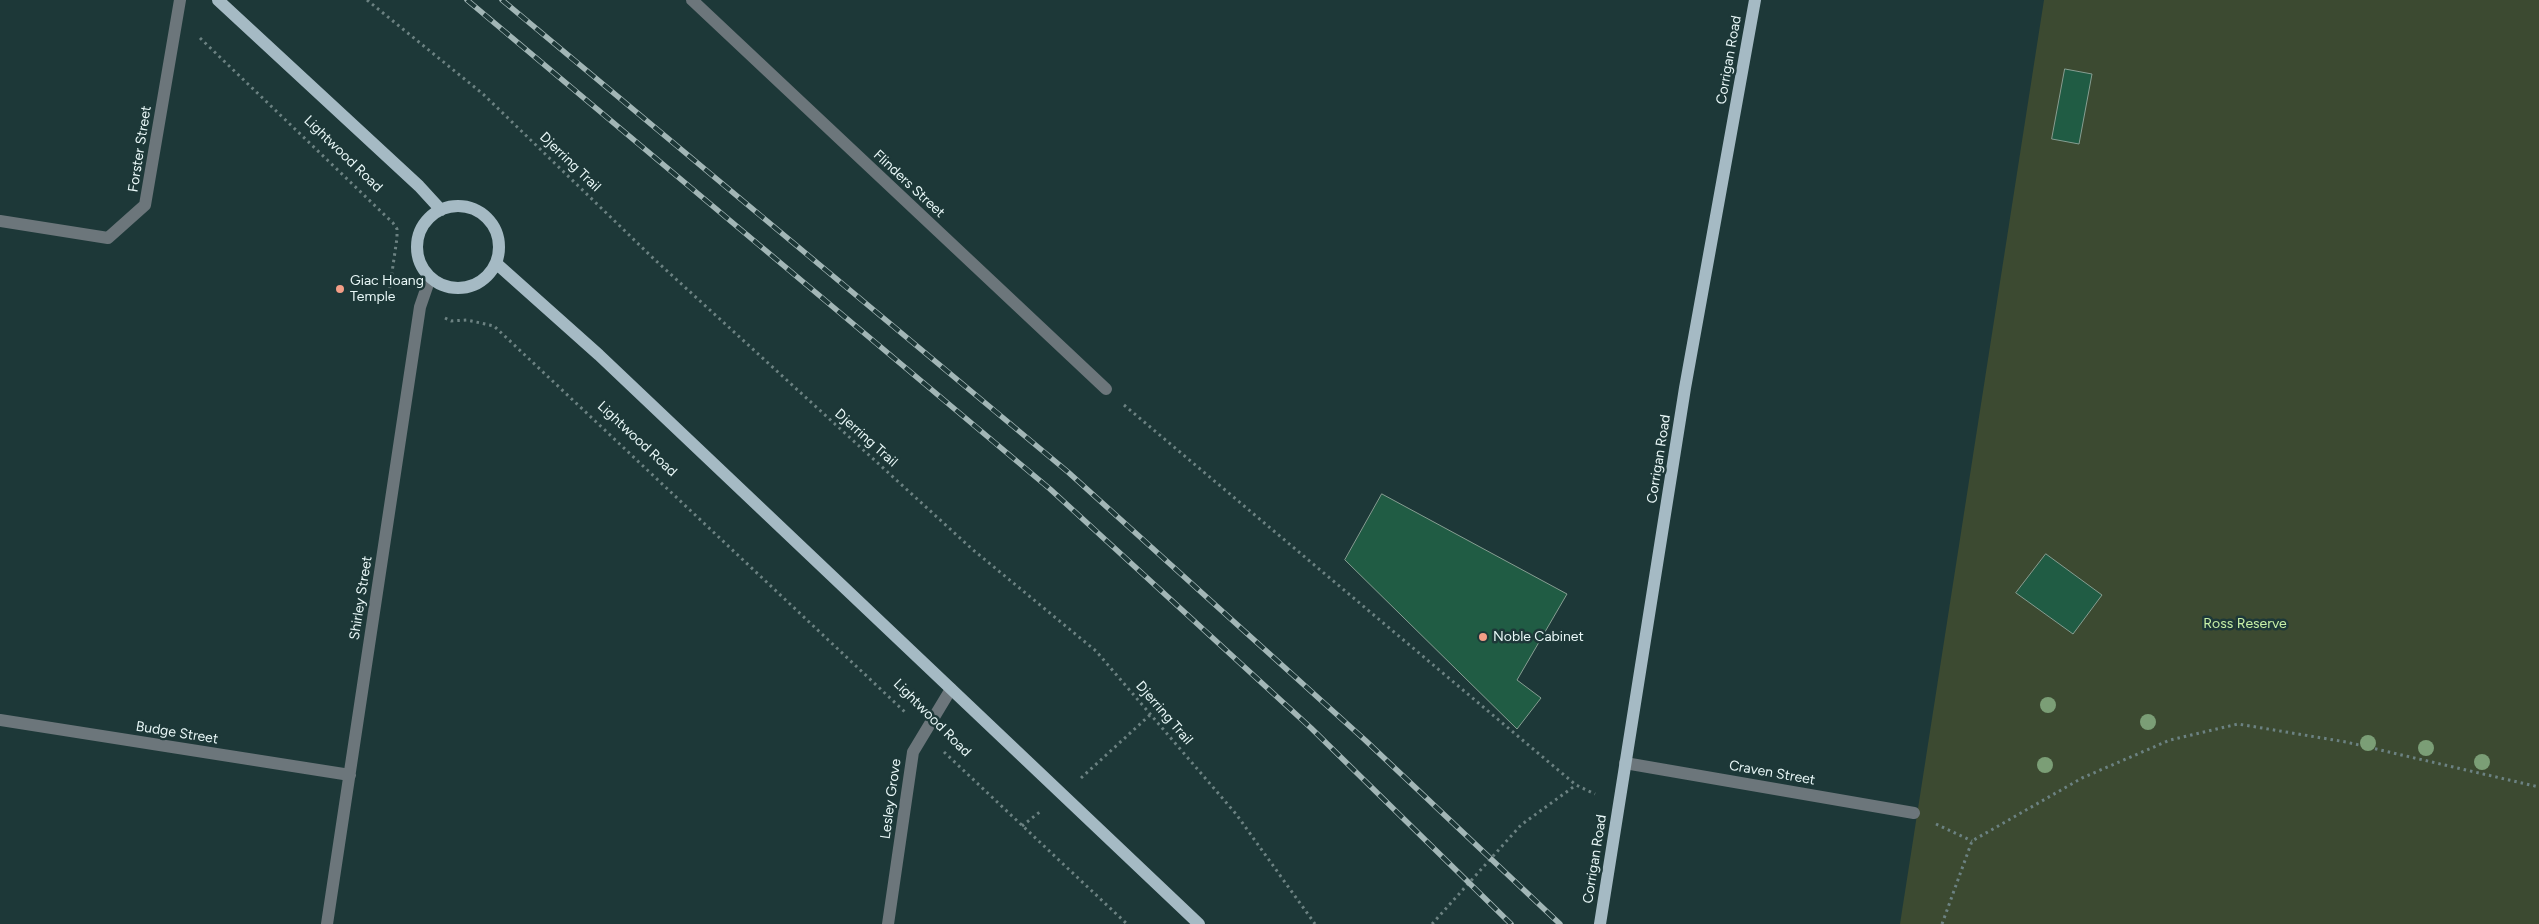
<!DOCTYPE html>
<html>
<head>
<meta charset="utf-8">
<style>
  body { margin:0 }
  canvas { display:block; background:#1d3838 }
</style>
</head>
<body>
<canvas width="2539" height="924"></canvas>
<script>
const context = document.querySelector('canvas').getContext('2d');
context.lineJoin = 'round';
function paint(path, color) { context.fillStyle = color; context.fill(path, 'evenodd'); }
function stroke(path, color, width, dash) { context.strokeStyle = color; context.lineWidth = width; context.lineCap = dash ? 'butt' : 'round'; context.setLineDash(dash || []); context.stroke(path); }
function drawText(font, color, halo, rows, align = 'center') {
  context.font = font + ' Figtree,sans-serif'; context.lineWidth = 5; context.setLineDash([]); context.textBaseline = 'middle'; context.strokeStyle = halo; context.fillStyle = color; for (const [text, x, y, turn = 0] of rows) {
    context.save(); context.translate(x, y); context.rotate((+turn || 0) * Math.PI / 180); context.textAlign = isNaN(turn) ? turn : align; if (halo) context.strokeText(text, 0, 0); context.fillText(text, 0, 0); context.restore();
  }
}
const green = new Path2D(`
  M 2044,0 L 2539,0 L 2539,924 L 1900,924 Z`);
const building = new Path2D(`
  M 2065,69 L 2092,74 L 2079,144 L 2052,139 Z
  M 1382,494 L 1567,594 L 1517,680 L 1541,698 L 1517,729 L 1345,560 Z
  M 2046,554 L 2102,595 L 2073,634 L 2016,593 Z`);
const path = new Path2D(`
  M 367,0 L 483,94 L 654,259 L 972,549 L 1096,651 L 1236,814 L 1315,924
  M 200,38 L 393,223 L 397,229 L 397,238 L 389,293 L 396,296
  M 445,318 L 451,321 L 467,320 L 494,326 L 906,713
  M 1124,405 L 1576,785 L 1595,794
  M 944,752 L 1127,924
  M 1081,778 L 1151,714
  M 1936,824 L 1972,841
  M 1022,826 L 1041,811
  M 1432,924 L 1521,825 L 1576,785
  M 1942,924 L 1972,841 L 2082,778 L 2170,740 L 2238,724 L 2346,742 L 2539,787`);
const minor = new Path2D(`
  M 692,0 L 1106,389
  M 0,221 L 108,238 L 145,205 L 180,0
  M 0,720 L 350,775
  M 1625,763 L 1914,813
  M 327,924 L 420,307 L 430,278
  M 888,924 L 913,752 L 951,689`);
const major = new Path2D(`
  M 218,0 L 419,186 L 441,210
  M417 247a41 41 0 1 1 82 0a41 41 0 1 1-82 0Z
  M 497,264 L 599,355 L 1199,924
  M 1600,924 L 1685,388 L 1755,0`);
const rail = new Path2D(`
  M 467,0 L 1050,489 L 1311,728 L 1511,924
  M 502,0 L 1068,472 L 1365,740 L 1560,924`);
const trees = [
  [2048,705],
  [2148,722],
  [2368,743],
  [2426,748],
  [2482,762],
  [2045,765]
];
const markers = [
  [340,289,5,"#f49e87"],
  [1483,637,5,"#f49e87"]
];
const streetNames = [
  ["Corrigan Road",1729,60,-80],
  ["Forster Street",140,149,-81],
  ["Lightwood Road",343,154,44],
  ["Djerring Trail",570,162,44],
  ["Flinders Street",909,184,43],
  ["Djerring Trail",866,438,42],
  ["Lightwood Road",637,439,43],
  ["Corrigan Road",1659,459,-81],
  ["Shirley Street",361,598,-81],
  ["Djerring Trail",1164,713,49],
  ["Lightwood Road",932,718,45],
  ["Budge Street",177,733,9],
  ["Craven Street",1772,773,10],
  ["Lesley Grove",891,799,-82],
  ["Corrigan Road",1595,859,-81]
];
const poiNames = [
  ["Giac Hoang",350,281],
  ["Temple",350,297],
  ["Noble Cabinet",1493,637]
];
const parkNames = [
  ["Ross Reserve",2245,624]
];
paint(green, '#3c4a31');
paint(building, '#205c44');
stroke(building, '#869e92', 1);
stroke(path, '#6c8282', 3, [2.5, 4]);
stroke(minor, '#6c767b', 12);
stroke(major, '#a5bac4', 12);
stroke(rail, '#a2b6b6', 5.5);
stroke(rail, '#1d3838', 4, [11]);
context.fillStyle = '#7b9e76';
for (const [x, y] of trees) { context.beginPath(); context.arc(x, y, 8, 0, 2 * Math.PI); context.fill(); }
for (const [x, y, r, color] of markers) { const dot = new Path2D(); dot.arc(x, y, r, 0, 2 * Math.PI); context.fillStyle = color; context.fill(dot); stroke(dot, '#1d3838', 2); }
drawText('14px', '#e8f7f7', '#1d3838', streetNames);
drawText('14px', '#e8f7f7', '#1d3838', poiNames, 'left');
drawText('14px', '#c8f1a8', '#1d3838', parkNames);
</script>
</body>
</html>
